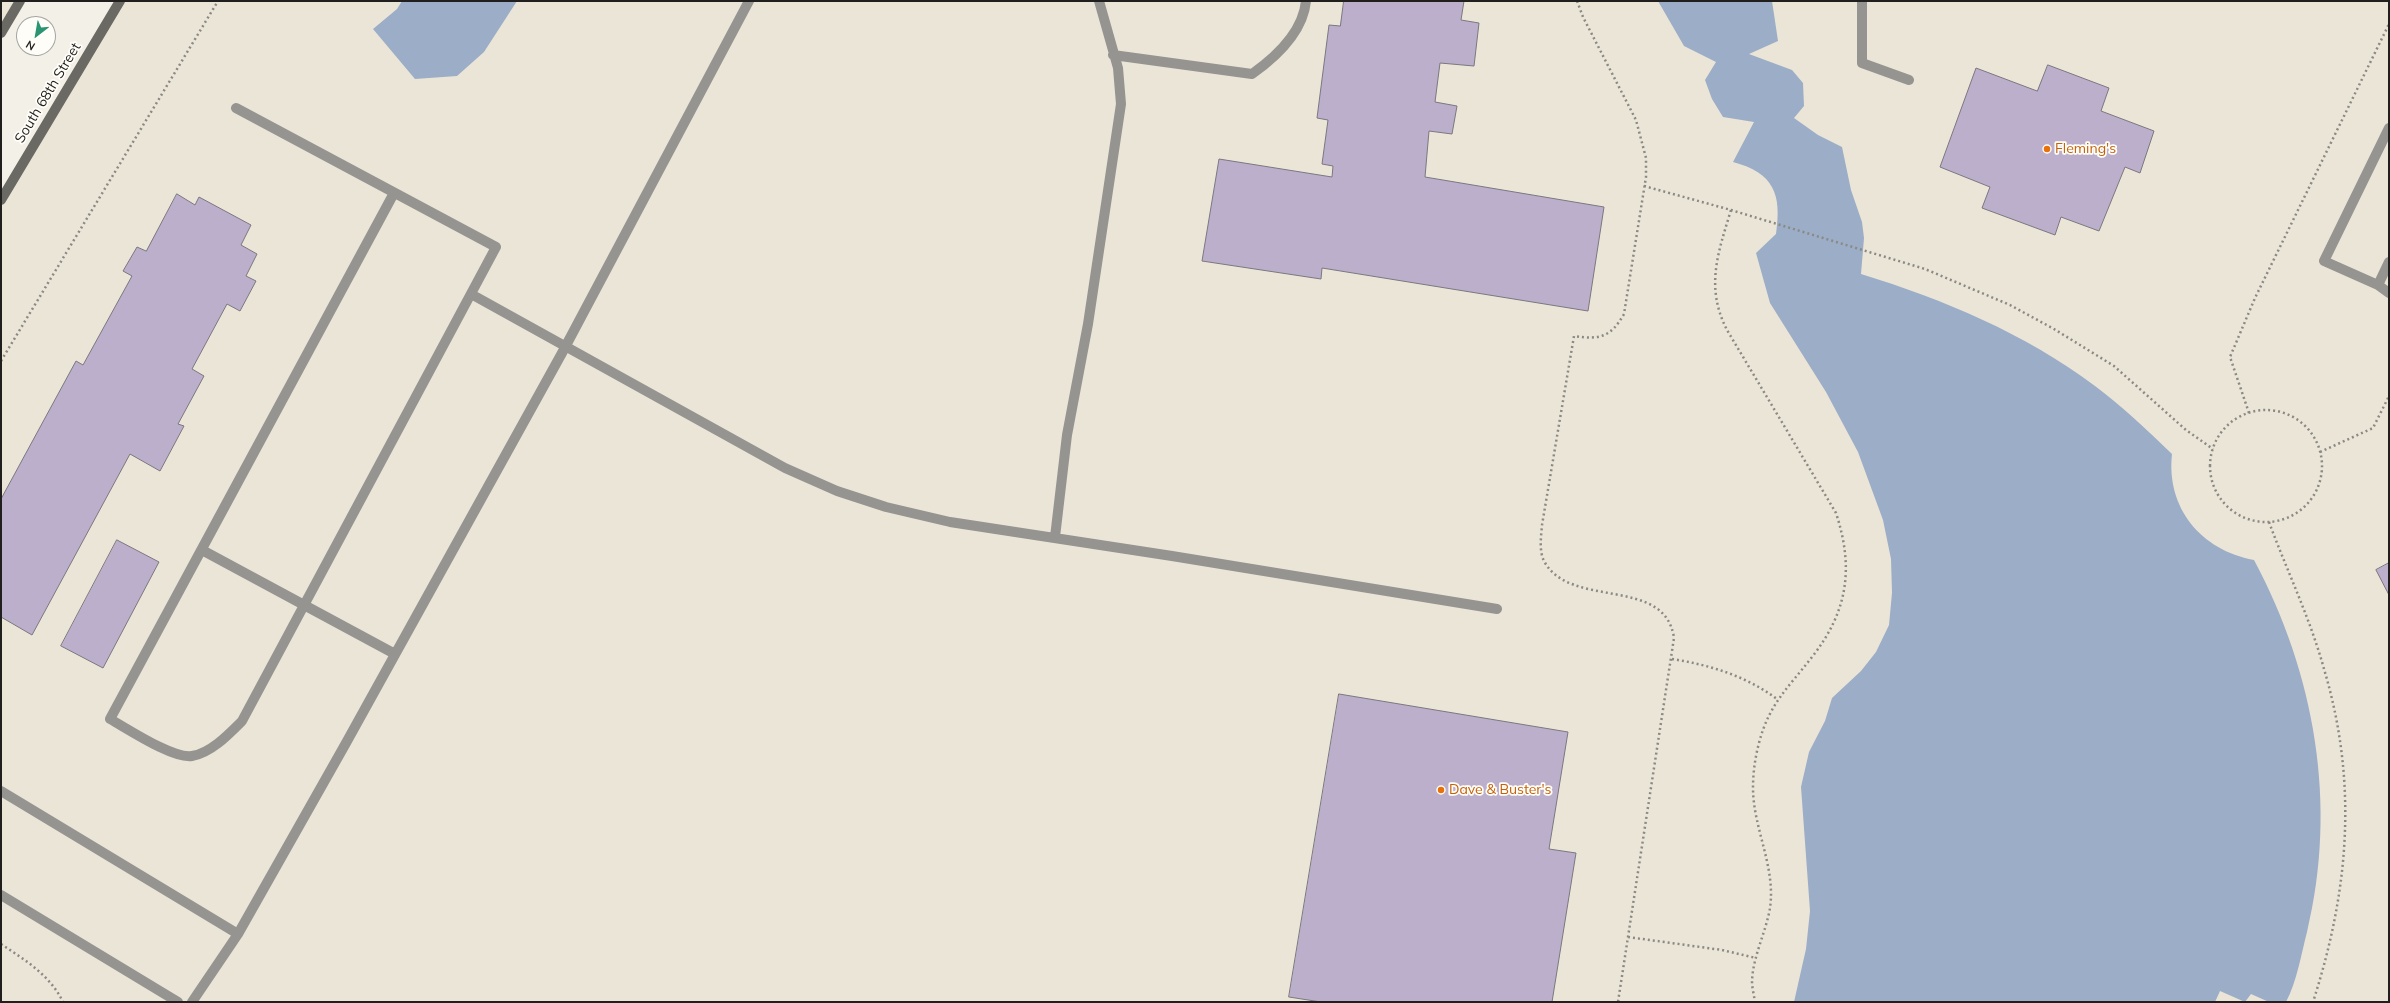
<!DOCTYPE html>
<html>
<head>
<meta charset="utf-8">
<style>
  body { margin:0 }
  #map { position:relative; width:2390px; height:1003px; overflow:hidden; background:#f3f0e8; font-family:Mulish,sans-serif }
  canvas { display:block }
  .frame { position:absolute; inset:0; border:2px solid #201f1d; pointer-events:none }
  .north { position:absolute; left:16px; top:16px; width:40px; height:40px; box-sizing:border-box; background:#fffdf8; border:1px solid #a6a4a0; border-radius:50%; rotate:211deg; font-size:11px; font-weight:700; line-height:16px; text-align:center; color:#201f1d }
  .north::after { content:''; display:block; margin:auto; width:14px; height:18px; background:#2b9472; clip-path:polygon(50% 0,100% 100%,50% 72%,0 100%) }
</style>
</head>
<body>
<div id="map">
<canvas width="2390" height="1003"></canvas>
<div class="frame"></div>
<div class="north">N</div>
</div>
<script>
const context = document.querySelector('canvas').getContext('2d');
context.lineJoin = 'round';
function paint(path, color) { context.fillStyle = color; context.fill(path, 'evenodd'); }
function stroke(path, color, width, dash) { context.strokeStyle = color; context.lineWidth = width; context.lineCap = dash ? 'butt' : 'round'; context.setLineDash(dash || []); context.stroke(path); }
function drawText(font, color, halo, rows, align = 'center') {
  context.font = font + ' Mulish,sans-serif'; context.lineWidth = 3.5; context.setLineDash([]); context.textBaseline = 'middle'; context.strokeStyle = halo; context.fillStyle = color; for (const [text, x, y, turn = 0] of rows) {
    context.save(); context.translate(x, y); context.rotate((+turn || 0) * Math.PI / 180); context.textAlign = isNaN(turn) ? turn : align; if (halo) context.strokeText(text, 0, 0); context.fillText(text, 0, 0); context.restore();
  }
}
const built = new Path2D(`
  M 1,1 L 20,1 L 1,33 Z
  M 120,1 L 2389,1 L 2389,1002 L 1,1002 L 1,200 Z`);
const water = new Path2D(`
  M 402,1 L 517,1 L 484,52 L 457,76 L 415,79 L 373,29 L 397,9 Z
  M 1658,1 L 1772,1 L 1778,41 L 1749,54 L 1792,70 L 1803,83 L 1804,106 L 1794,118 L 1818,135 L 1842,147 L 1851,190 L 1862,222 L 1864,238 L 1861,274 C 1945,300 2024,333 2095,386 C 2122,406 2147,430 2172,454 C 2166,508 2201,550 2254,560 C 2315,674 2338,805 2307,932 C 2301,955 2297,981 2286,1002 L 2269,1002 L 2251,994 L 2245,1002 L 2220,991 L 2215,1002 L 1794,1002 L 1806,949 L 1810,911 L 1801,787 L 1809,752 L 1825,721 L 1832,698 L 1861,671 L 1876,652 L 1889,625 L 1892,593 L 1891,559 L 1883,520 L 1858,452 L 1826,392 L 1770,303 L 1756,253 L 1776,234 C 1782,194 1774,173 1733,162 L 1754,122 L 1723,117 L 1712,99 L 1705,80 L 1716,62 L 1684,46 Z`);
const building = new Path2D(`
  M 1344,1 L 1464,1 L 1461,20 L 1479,23 L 1474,66 L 1440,63 L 1435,102 L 1457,106 L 1452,134 L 1429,131 L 1425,177 L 1604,207 L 1588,311 L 1322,268 L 1321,279 L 1202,261 L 1219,159 L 1332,177 L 1333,166 L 1322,164 L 1328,120 L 1317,118 L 1329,25 L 1340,26 Z
  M 2048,65 L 2109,88 L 2101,111 L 2154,131 L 2140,173 L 2125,167 L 2099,231 L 2061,217 L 2055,235 L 1982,208 L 1990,187 L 1940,167 L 1976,68 L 2037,91 Z
  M 177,194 L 195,205 L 199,197 L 251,225 L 241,245 L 257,254 L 246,276 L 256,281 L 240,311 L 227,304 L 192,369 L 204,376 L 178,424 L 184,426 L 160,471 L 130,454 L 32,635 L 1,617 L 1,499 L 76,361 L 83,365 L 132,276 L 123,271 L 137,247 L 146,251 Z
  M 117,540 L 159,562 L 103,668 L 61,646 Z
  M 2389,563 L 2389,595 L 2376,570 Z
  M 1339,694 L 1568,732 L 1549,849 L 1576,853 L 1552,1002 L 1321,1002 L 1289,997 Z`);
const path = new Path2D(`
  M 1577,1 L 1583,17 L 1636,120 L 1646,158 L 1646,177 L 1624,314 C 1611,337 1600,340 1574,336 L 1542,525 C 1541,537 1539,551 1544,561 C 1570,610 1665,575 1674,638 L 1618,1002
  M 1644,186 L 1731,210 L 1925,269 L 2010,305 L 2054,329 L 2114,366 L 2186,430 L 2213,449
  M 1731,210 C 1718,253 1705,287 1727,330 L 1836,513 C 1854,568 1848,611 1812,657 C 1788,688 1769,704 1759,743 C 1755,758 1753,773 1753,788 C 1753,828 1776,867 1770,908 C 1766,932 1753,956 1752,981 C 1752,988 1754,995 1755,1002
  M 1,361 L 218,1
  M2210 466a56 56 0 1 1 112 0a56 56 0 1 1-112 0Z
  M 2249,413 L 2230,357 L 2255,298 L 2389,24
  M 2320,452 L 2373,428 L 2389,396
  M 2269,522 C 2287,571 2310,618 2324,669 C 2358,783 2349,890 2313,1002
  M 1672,659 C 1710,665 1746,676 1777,699
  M 1628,937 L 1722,950 L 1756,958
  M 1,944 C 25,960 50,975 63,1002`);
const lane = new Path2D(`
  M 1862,1 L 1862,63 L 1909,80
  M 1113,55 L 1252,74 C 1276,57 1303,32 1306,1
  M 236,108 L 496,247 L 242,721 C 229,734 211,753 192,756 C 173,759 128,729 110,719 L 394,193
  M 2389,128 L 2324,261 L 2378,285 L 2389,293
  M 2378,285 L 2389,262
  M 471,294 L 785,468 L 837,491 L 886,507 L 950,522 L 1172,556 L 1497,609
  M 1055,537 L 1067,435 L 1088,324 L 1121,104 L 1118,68 L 1099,1
  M 202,550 L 395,654
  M 1,791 L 238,934
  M 1,895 L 178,1002
  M 192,1002 L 238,934 L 346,743 L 562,353 L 749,1`);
const secondary = new Path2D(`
  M 1,33 L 20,1
  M 1,200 L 120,1`);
const markers = [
  [2047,149,4,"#e8710a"],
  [1441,790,4,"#e8710a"]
];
const streetNames = [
  ["South 68th Street",48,93,-59]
];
const foodNames = [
  ["Fleming's",2055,149],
  ["Dave & Buster's",1449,790]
];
paint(built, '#ebe5d7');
paint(water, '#9cadc7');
paint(building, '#bbafcc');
stroke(building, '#7b787f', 1);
stroke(path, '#8b8984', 2.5, [2, 3]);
stroke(lane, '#959491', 10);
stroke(secondary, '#6a6964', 10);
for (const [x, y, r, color] of markers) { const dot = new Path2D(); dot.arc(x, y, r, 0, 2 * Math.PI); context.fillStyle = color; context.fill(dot); stroke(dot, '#fffdf8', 1.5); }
drawText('14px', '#201f1d', '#fffdf8', streetNames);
drawText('14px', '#c56008', '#fffdf8', foodNames, 'left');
</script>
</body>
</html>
